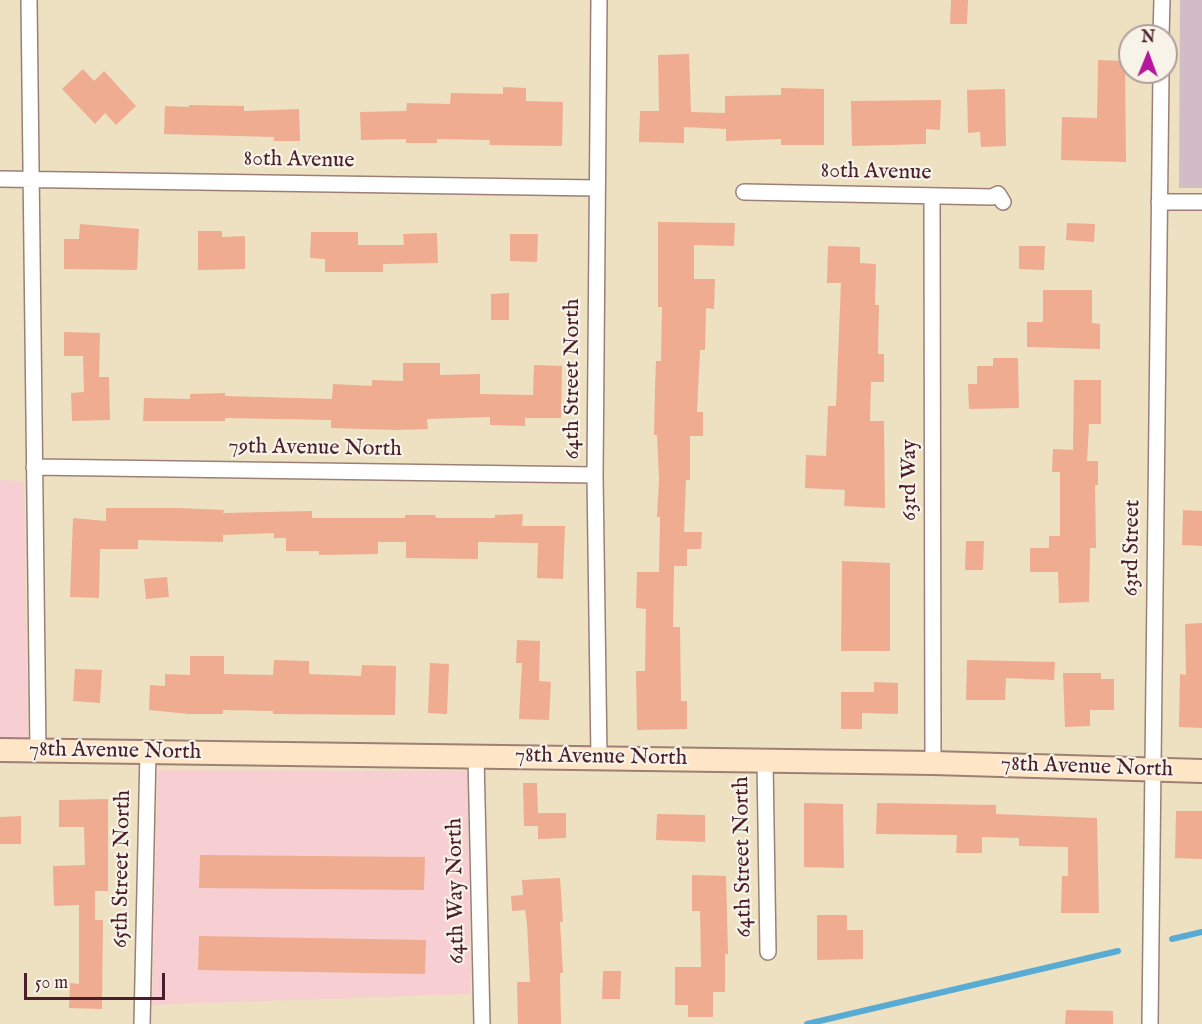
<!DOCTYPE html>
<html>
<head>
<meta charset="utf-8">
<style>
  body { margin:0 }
  #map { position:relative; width:1202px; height:1024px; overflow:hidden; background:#ede1c2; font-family:"IM FELL English",serif }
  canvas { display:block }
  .north { position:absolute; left:1118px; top:24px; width:60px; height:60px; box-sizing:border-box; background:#f7f3e8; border:2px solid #b29e9c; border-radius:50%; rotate:1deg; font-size:16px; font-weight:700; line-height:24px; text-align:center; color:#4a1f2b }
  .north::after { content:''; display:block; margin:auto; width:21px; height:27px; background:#b5179e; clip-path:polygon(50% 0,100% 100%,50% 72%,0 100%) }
  .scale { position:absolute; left:24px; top:973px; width:141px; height:27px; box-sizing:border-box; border:3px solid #4a1f2b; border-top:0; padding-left:8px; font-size:18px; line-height:21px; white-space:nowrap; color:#4a1f2b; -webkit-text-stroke:4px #f7f3e8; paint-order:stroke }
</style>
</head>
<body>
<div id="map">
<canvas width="1202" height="1024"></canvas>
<div class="north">N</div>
<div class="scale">50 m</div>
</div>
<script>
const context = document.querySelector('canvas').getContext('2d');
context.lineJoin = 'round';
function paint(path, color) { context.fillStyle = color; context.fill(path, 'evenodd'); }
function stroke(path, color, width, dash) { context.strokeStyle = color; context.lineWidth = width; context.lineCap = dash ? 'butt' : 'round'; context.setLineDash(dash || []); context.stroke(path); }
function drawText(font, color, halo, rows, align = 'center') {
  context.font = font + ' "IM FELL English",serif'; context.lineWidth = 4.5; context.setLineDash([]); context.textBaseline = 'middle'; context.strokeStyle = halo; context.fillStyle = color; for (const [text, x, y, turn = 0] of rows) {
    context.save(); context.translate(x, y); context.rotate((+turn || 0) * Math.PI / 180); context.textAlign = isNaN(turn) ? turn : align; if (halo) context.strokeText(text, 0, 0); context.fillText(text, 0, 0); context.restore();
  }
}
const built = new Path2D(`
  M 0,480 L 24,481 L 28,739 L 0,739 Z
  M 158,770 L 467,771 L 471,994 L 152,1005 Z`);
const industrial = new Path2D(`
  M 1180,0 L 1202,0 L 1202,188 L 1179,188 Z`);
const stream = new Path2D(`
  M 1172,939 L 1202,932
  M 807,1024 L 1118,951`);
const building = new Path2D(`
  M 951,0 L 968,0 L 967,24 L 950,24 Z
  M 689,54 L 691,112 L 725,113 L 725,96 L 781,95 L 781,88 L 824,89 L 824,145 L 781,145 L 781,139 L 726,141 L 726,129 L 684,127 L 684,143 L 639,142 L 640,111 L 659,111 L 658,55 Z
  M 1098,60 L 1125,61 L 1126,162 L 1061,160 L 1062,117 L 1097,118 Z
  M 83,69 L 94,81 L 104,71 L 136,106 L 116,125 L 105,113 L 95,124 L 62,89 Z
  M 503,87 L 526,88 L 526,101 L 563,102 L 562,146 L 489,145 L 490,140 L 437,139 L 437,143 L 406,143 L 406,139 L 361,140 L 360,112 L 406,111 L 407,103 L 450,104 L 451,93 L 503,94 Z
  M 1005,89 L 1006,146 L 981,147 L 980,132 L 968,133 L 967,90 Z
  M 941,100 L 940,130 L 926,129 L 926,144 L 852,146 L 851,101 Z
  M 189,105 L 244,106 L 244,111 L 299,109 L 300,141 L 274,141 L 274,137 L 164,134 L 165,106 L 189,107 Z
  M 658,222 L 735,223 L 734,246 L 694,245 L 694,279 L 715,279 L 714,309 L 706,308 L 705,350 L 700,350 L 697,412 L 703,412 L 703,436 L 690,436 L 690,480 L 686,480 L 684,532 L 702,532 L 701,549 L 687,549 L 687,566 L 674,566 L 673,627 L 680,627 L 681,701 L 687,701 L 687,729 L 637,730 L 636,671 L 645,671 L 646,609 L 636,608 L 637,572 L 659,572 L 660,517 L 657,517 L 659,479 L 657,435 L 654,435 L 655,389 L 656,361 L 661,361 L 662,307 L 658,307 Z
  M 1067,223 L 1095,224 L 1094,242 L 1066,240 Z
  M 80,224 L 139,229 L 137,270 L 64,269 L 64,239 L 79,239 Z
  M 198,231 L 222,231 L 222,237 L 245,236 L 245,269 L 198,270 Z
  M 311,232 L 358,232 L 358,245 L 404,245 L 403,234 L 437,233 L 438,263 L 383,264 L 383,272 L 325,272 L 325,259 L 310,258 Z
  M 510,234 L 538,234 L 537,262 L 510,261 Z
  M 828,246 L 860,247 L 860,263 L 876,264 L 875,305 L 879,305 L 878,354 L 884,354 L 884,382 L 871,382 L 870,421 L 884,421 L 885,508 L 844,506 L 845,490 L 805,488 L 806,455 L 826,456 L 828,406 L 836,406 L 841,283 L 827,283 Z
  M 1019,246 L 1045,246 L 1044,270 L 1019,269 Z
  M 1043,290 L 1092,290 L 1092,323 L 1100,324 L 1100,349 L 1027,347 L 1027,322 L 1043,322 Z
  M 509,293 L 509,320 L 491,320 L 491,294 Z
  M 64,332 L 100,333 L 99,377 L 109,377 L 110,420 L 72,421 L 71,393 L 84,392 L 83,356 L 64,356 Z
  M 993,358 L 1018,358 L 1019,408 L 969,409 L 968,384 L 977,384 L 977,366 L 993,366 Z
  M 403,363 L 440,363 L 440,375 L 480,374 L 480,394 L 533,395 L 534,365 L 562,366 L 561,418 L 525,418 L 525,426 L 490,425 L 490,417 L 427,419 L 428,429 L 397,430 L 331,428 L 331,420 L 225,418 L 225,421 L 143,421 L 144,398 L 190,399 L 190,394 L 225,393 L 225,396 L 332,399 L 333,384 L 372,386 L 372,380 L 403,381 Z
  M 1074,380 L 1101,380 L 1101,424 L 1089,424 L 1087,461 L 1098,461 L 1098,485 L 1095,485 L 1096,548 L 1090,548 L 1089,602 L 1059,603 L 1058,572 L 1030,572 L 1030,548 L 1049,548 L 1049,536 L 1060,536 L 1060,472 L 1052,472 L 1053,449 L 1073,450 Z
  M 106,508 L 180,508 L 224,510 L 223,513 L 312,511 L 312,518 L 405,518 L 405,515 L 435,515 L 436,518 L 495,518 L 495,515 L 523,514 L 522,526 L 565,526 L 563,579 L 537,578 L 538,543 L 478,542 L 478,559 L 406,558 L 406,542 L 378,542 L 378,554 L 319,555 L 319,551 L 286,551 L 286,538 L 274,538 L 274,533 L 223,535 L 223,542 L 138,540 L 138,549 L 100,549 L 99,598 L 70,597 L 73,518 L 106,521 Z
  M 1183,510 L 1202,511 L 1202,546 L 1182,545 Z
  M 966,541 L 984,541 L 983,570 L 965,570 Z
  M 842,561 L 890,563 L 890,651 L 841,651 Z
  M 167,577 L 169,597 L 146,599 L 144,579 Z
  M 1202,623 L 1202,728 L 1179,727 L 1180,674 L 1186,675 L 1185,624 Z
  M 517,640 L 540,641 L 539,681 L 551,682 L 549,720 L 519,719 L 522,663 L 516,663 Z
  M 190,656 L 224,656 L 224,674 L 273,675 L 274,660 L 309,661 L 309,674 L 361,676 L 362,665 L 396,666 L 395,715 L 273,714 L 273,711 L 223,710 L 223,714 L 189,714 L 149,710 L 150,685 L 165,686 L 165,674 L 190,675 Z
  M 967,660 L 1055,662 L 1054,680 L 1006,678 L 1005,700 L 966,700 Z
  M 430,663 L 449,664 L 447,714 L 428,713 Z
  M 75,669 L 102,670 L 100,703 L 73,701 Z
  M 1063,673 L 1101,673 L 1101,679 L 1114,679 L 1114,710 L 1090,710 L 1090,726 L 1065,727 Z
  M 874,682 L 898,683 L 898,714 L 862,713 L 862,729 L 841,729 L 841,692 L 874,692 Z
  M 523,783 L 537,783 L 538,813 L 566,813 L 566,838 L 538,839 L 538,826 L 524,826 Z
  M 108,799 L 108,891 L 95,891 L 95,920 L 103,920 L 102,1009 L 69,1008 L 70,983 L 79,984 L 79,905 L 54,906 L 53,866 L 85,865 L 84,827 L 59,827 L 59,800 Z
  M 804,803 L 843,804 L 844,868 L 804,867 Z
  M 877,803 L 996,805 L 996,814 L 1097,818 L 1099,913 L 1061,913 L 1062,876 L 1068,876 L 1068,847 L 1019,846 L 1019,838 L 982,837 L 982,853 L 956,853 L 957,835 L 876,834 Z
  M 1176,811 L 1202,811 L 1202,859 L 1175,858 Z
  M 657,814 L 705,815 L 705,842 L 656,840 Z
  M 21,816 L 21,844 L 0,844 L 0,817 Z
  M 200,855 L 425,857 L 424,890 L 199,888 Z
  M 692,875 L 726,876 L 728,954 L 725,954 L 725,992 L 713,992 L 713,1017 L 688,1017 L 688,1005 L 675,1005 L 675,967 L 701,967 L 700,911 L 692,911 Z
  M 560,878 L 563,922 L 560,922 L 563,973 L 560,973 L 561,1024 L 518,1024 L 517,982 L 530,982 L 527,924 L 525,910 L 512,911 L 511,896 L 523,895 L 522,880 Z
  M 817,915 L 847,915 L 847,930 L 863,930 L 863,959 L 817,960 Z
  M 199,936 L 426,940 L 425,974 L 198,970 Z
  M 603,971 L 621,971 L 620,999 L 602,999 Z
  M 1066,1010 L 1113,1011 L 1113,1024 L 1065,1024 Z`);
const street = new Path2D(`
  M 29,0 L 38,750
  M 1161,36 L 1162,0
  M 0,179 L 597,188
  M 744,192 L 992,197 L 998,194 L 1003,202
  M 932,197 L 933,763
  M 1159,202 L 1202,202
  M 34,467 L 595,475
  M 476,757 L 482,1024
  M 599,758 L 595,475 L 599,0
  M 765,761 L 768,952
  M 142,1024 L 148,752
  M 1150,1024 L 1161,72`);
const secondary = new Path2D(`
  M 0,750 L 933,763 L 1202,771`);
const streetNames = [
  ["80th Avenue",299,161,1],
  ["80th Avenue",876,173,1],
  ["64th Street North",573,379,-90],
  ["79th Avenue North",315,449,1],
  ["63rd Way",910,480,-90],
  ["63rd Street",1133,548,-89],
  ["78th Avenue North",115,752,1],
  ["78th Avenue North",601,758,1],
  ["78th Avenue North",1087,768,2],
  ["64th Street North",744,857,-91],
  ["65th Street North",123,869,-89],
  ["64th Way North",457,891,-91]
];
paint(built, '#f7cfd2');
paint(industrial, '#d2bdc6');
stroke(stream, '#58abd3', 6);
paint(building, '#efac90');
stroke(street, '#9c8076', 18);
stroke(secondary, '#9c8076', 26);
stroke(street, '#fff', 15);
stroke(secondary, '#fee5c5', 22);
drawText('22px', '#4a1f2b', '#f7f3e8', streetNames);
</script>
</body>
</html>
